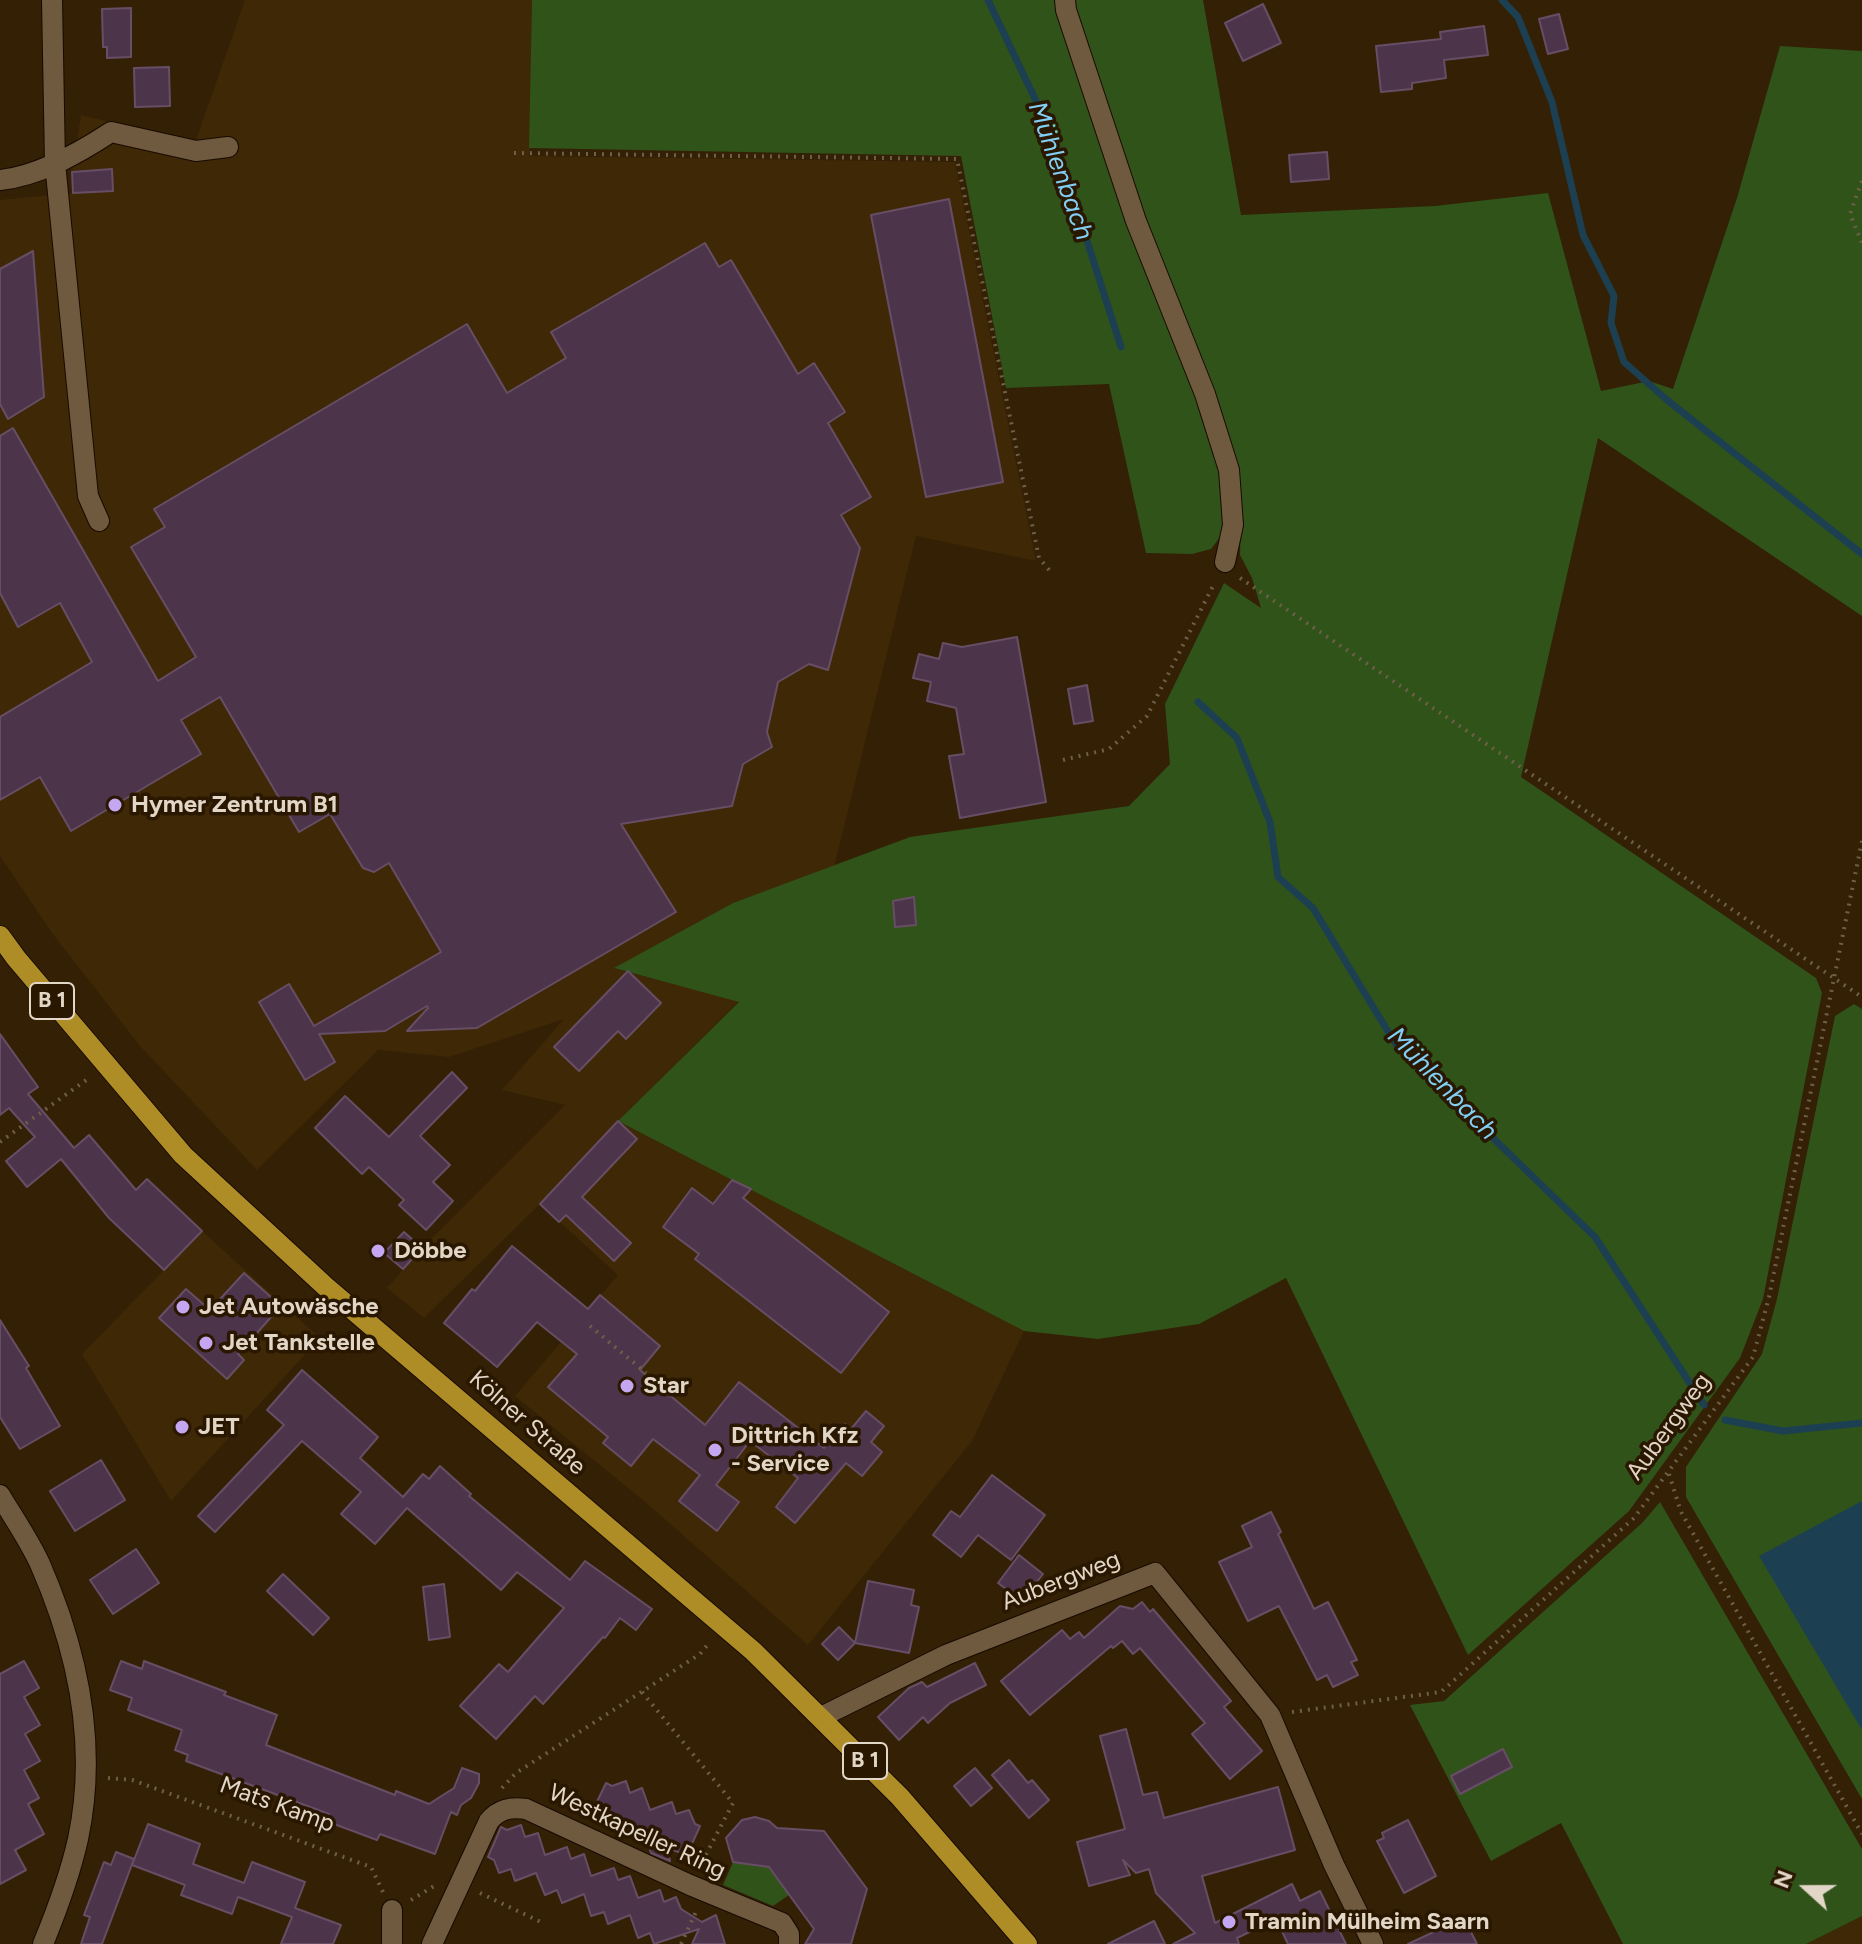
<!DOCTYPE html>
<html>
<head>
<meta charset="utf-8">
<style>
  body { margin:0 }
  #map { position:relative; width:1862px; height:1944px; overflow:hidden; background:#332005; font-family:Figtree,sans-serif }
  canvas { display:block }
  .north { position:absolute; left:1766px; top:1848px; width:80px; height:80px; -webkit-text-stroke:6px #291700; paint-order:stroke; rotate:291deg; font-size:22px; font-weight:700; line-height:32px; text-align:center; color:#e2d6c7 }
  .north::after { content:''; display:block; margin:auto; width:28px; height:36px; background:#e2d6c7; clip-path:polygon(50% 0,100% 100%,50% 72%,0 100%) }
</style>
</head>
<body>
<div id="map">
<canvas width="1862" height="1944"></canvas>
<div class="north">N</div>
</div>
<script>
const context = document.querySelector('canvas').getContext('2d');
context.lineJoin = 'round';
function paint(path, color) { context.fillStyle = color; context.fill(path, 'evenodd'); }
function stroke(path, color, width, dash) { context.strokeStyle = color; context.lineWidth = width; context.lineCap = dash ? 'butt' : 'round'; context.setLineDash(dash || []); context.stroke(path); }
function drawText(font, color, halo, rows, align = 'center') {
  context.font = font + ' Figtree,sans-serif'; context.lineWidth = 7; context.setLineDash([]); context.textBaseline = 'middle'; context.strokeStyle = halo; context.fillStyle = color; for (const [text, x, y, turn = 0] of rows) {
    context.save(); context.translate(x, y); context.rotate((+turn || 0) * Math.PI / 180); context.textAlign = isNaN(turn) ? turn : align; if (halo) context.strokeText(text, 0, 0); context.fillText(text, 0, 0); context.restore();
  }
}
const built = new Path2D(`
  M 245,0 L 532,0 L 530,156 L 955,162 L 1036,561 L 916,536 L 834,867 L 733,903 L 616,969 L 739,1001 L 618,1121 L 1024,1331 L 972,1441 L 808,1645 L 644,1501 L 515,1396 L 618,1275 L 540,1204 L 424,1318 L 387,1288 L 422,1248 L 565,1105 L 502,1090 L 564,1019 L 449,1057 L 378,1050 L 257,1170 L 140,1046 L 52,933 L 0,856 L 0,200 L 73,193 L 72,172 L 81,115 L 195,143 Z
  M 202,1231 L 320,1338 L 171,1501 L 82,1354 Z
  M 1862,1916 L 1862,1944 L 1806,1944 Z`);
const green = new Path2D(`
  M 532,0 L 1059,0 L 1222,470 L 1227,528 L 1211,549 L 1192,554 L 1146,553 L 1109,384 L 1006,388 L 961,156 L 529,148 Z
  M 1072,0 L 1203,0 L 1241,215 L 1435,206 L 1548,193 L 1601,391 L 1649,381 L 1673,389 L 1737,198 L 1780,46 L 1862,51 L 1862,616 L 1598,438 L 1521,777 L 1816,978 L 1822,993 L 1763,1299 L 1740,1358 L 1629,1511 L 1468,1655 L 1286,1278 L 1199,1324 L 1098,1339 L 1024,1331 L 618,1121 L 739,1002 L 614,968 L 733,903 L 910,837 L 1129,806 L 1170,764 L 1165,704 L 1224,583 L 1261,608 L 1252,578 L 1240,555 L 1241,505 Z
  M 1854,1004 L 1862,1009 L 1862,1799 L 1686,1497 L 1686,1467 L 1762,1354 L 1777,1299 L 1835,1016 Z
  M 1660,1502 L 1862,1849 L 1862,1916 L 1806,1944 L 1623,1944 L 1561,1823 L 1491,1861 L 1410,1705 L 1444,1701 L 1642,1523 Z
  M 733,1862 L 769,1867 L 789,1895 L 773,1906 L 723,1885 Z`);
const water = new Path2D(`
  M 1862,1501 L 1862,1730 L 1759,1556 Z`);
const stream = new Path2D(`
  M 988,0 L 1055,141 L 1121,347
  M 1502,0 L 1518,17 L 1552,102 L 1583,235 L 1614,296 L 1611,323 L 1624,362 L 1667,400 L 1862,554
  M 1198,702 L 1237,738 L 1270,822 L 1278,877 L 1313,908 L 1395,1043 L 1595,1237 L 1704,1405
  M 1725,1420 L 1783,1431 L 1862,1423`);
const building = new Path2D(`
  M 1263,4 L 1281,43 L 1243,61 L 1225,23 Z
  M 131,8 L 131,57 L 107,58 L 107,47 L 103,47 L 102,9 Z
  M 1559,14 L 1568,49 L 1548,54 L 1539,19 Z
  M 1484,26 L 1488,55 L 1444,60 L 1446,78 L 1412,83 L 1412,89 L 1381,92 L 1376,46 L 1441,39 L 1440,32 Z
  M 169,67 L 170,106 L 135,107 L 134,68 Z
  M 1327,152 L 1329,179 L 1291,182 L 1289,155 Z
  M 112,169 L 113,191 L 73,193 L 72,172 Z
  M 949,199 L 1003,482 L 926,497 L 871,215 Z
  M 705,243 L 719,267 L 731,260 L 798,374 L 814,363 L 845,412 L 828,423 L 871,497 L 841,515 L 860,548 L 828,670 L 809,664 L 778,682 L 767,732 L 772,747 L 743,764 L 732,806 L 621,824 L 676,912 L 477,1028 L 407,1031 L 428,1008 L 427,1006 L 385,1031 L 319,1034 L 335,1062 L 305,1080 L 259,1002 L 289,984 L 314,1026 L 441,952 L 389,863 L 374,872 L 363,868 L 330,814 L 299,832 L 220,697 L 181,720 L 201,754 L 71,831 L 40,777 L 0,800 L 0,717 L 92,662 L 60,603 L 18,627 L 0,593 L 0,436 L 13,428 L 158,681 L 196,657 L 131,547 L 165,527 L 154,509 L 467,324 L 507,393 L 566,358 L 551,332 Z
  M 33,251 L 44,397 L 8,419 L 0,404 L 0,269 Z
  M 1017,637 L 1046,802 L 960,818 L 949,756 L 964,754 L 956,708 L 927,701 L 931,682 L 913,678 L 919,654 L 939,659 L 943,643 L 962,647 Z
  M 1087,685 L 1093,721 L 1074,724 L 1068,689 Z
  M 914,897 L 916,925 L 895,927 L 893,901 Z
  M 628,971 L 661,1003 L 626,1039 L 618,1031 L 579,1071 L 554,1047 Z
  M 0,1034 L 38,1087 L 28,1094 L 74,1148 L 89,1135 L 136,1190 L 147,1179 L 202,1231 L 164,1270 L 109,1218 L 61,1159 L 27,1187 L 6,1161 L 35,1137 L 9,1108 L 0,1115 Z
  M 452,1072 L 467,1088 L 420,1136 L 450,1165 L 433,1182 L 453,1201 L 426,1230 L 399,1205 L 404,1200 L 369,1167 L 362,1174 L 315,1128 L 345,1096 L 389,1137 Z
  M 618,1121 L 637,1139 L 582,1197 L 631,1243 L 614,1261 L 566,1215 L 559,1222 L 540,1204 Z
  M 732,1180 L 751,1189 L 743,1198 L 889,1312 L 841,1373 L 695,1259 L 699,1254 L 663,1227 L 692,1188 L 713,1204 Z
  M 404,1232 L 422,1248 L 403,1269 L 384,1253 Z
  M 512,1246 L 588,1309 L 600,1295 L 660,1346 L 640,1370 L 705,1425 L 739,1382 L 824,1448 L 845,1424 L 851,1429 L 866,1411 L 884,1426 L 871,1442 L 882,1452 L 862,1476 L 846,1463 L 795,1523 L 776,1507 L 798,1478 L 750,1441 L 716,1485 L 739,1502 L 717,1531 L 679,1501 L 700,1475 L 653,1439 L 631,1466 L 603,1443 L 608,1437 L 548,1387 L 577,1354 L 537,1322 L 497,1367 L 444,1323 L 472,1289 L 475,1291 Z
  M 244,1273 L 281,1306 L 238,1354 L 244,1360 L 227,1379 L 159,1318 L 186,1289 L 210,1310 Z
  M 0,1320 L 29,1366 L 26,1368 L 60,1426 L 20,1449 L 0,1417 Z
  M 302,1370 L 378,1437 L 360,1458 L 403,1497 L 423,1474 L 429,1479 L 440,1466 L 471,1494 L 469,1496 L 570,1580 L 585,1561 L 652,1609 L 636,1630 L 620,1618 L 605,1638 L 603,1637 L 543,1704 L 535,1696 L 496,1739 L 460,1706 L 499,1664 L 508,1672 L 564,1608 L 517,1572 L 501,1590 L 407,1508 L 375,1544 L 341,1514 L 361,1492 L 302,1441 L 215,1532 L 198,1516 L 284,1425 L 267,1410 Z
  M 101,1460 L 125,1500 L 75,1531 L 50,1491 Z
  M 992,1475 L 1045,1515 L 1011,1560 L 978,1535 L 961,1557 L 933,1535 L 951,1511 L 960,1517 Z
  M 1271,1512 L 1281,1532 L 1278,1534 L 1314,1609 L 1328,1602 L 1357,1660 L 1351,1662 L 1358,1675 L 1333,1687 L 1327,1675 L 1317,1680 L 1279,1606 L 1248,1621 L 1219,1562 L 1252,1547 L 1242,1526 Z
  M 136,1549 L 159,1583 L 113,1614 L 90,1580 Z
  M 1019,1555 L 1043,1574 L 1022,1601 L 998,1583 Z
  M 283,1574 L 329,1618 L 313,1635 L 267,1591 Z
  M 868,1581 L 914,1590 L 911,1605 L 919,1607 L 909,1653 L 855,1643 Z
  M 444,1584 L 450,1637 L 429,1640 L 423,1587 Z
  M 1142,1602 L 1150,1612 L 1153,1609 L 1231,1701 L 1224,1707 L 1262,1751 L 1230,1779 L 1192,1734 L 1205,1723 L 1140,1648 L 1133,1654 L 1122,1641 L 1113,1648 L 1111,1646 L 1030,1715 L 1001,1681 L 1062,1630 L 1070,1639 L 1079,1632 L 1084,1638 L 1120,1606 L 1133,1609 Z
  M 839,1627 L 855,1643 L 838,1660 L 822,1644 Z
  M 24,1661 L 39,1688 L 24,1697 L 40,1725 L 25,1734 L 40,1761 L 24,1770 L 39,1798 L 28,1804 L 44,1834 L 15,1850 L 26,1870 L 0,1884 L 0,1674 Z
  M 121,1661 L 142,1669 L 144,1661 L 226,1692 L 224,1695 L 277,1715 L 266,1745 L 395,1795 L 396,1791 L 429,1804 L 454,1788 L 462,1768 L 479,1774 L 479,1783 L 471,1798 L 461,1805 L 457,1815 L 451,1812 L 435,1854 L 380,1834 L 377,1840 L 326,1821 L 329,1814 L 186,1761 L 188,1755 L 175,1750 L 182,1730 L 128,1710 L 132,1698 L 110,1690 Z
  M 975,1663 L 986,1685 L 950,1703 L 928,1723 L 923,1717 L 899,1740 L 878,1717 L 909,1688 L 922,1682 L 927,1687 Z
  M 1126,1729 L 1143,1795 L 1157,1792 L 1164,1818 L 1278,1787 L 1295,1850 L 1202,1876 L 1215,1923 L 1292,1884 L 1300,1901 L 1320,1891 L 1346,1944 L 1288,1944 L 1276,1919 L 1237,1938 L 1239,1944 L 1173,1944 L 1195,1933 L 1156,1893 L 1149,1869 L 1136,1873 L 1123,1860 L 1130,1875 L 1089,1886 L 1077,1842 L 1125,1829 L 1100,1736 Z
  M 1503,1749 L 1512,1767 L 1460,1794 L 1451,1776 Z
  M 1009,1760 L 1028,1783 L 1032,1780 L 1049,1800 L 1029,1818 L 992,1775 Z
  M 975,1768 L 992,1788 L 971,1806 L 954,1786 Z
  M 626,1781 L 630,1793 L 642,1788 L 650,1810 L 672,1802 L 676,1814 L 689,1810 L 695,1824 L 700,1826 L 687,1855 L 667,1848 L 670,1861 L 651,1853 L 642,1828 L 632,1832 L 592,1812 L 606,1783 L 612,1786 Z
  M 755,1817 L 769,1821 L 777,1828 L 824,1831 L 867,1889 L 851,1944 L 805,1944 L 814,1929 L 769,1867 L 733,1862 L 726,1838 L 742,1820 Z
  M 1408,1820 L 1436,1876 L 1404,1893 L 1377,1841 L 1384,1838 L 1382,1833 Z
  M 148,1824 L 200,1844 L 193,1864 L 244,1883 L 252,1862 L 305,1882 L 295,1908 L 341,1925 L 333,1944 L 281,1944 L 292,1917 L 238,1897 L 232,1914 L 181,1895 L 185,1885 L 132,1865 Z
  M 521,1825 L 525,1837 L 538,1833 L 545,1855 L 567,1847 L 571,1859 L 584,1854 L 591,1876 L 614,1868 L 618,1880 L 630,1876 L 638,1898 L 660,1890 L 664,1902 L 676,1897 L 681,1909 L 702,1922 L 716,1915 L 725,1944 L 692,1944 L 699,1929 L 654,1944 L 650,1933 L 638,1938 L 630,1915 L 608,1924 L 604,1912 L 591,1916 L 584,1894 L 562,1903 L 557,1890 L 545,1895 L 536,1873 L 515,1881 L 511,1869 L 499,1873 L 494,1860 L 488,1857 L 501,1827 L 507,1830 Z
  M 116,1852 L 134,1859 L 102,1944 L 81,1944 L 90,1917 L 84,1915 L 104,1862 L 111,1865 Z
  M 1464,1918 L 1477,1944 L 1408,1944 Z
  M 1154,1921 L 1165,1944 L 1108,1944 Z`);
const path = new Path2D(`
  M 514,153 L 957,159 L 1039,558 L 1050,571
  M 1862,181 L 1850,214 L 1862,243
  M 1240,578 L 1862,997
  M 1063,760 L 1109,749 L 1147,716 L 1215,582
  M 0,1142 L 89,1078
  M 590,1326 L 646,1373
  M 1669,1474 L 1681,1512 L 1862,1834
  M 642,1692 L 733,1803 L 700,1866
  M 1292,1712 L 1441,1692 L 1634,1518 L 1753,1357 L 1769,1297 L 1862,841
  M 108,1778 L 132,1780 L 371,1867 L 383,1892
  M 502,1788 L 516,1773 L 700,1654 L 710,1642
  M 480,1893 L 545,1924
  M 411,1900 L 434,1886
  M 681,1944 L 696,1912`);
const minor = new Path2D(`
  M 52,0 L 55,163 L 88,496 L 99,521
  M 1065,0 L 1066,10 L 1136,221 L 1205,394 L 1229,470 L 1233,525 L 1225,562
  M 0,180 C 39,176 79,153 111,132 L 196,151 L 228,147
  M 0,1495 C 13,1517 29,1540 40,1564 C 78,1651 98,1745 78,1839 C 70,1875 57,1910 43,1944
  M 821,1717 L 946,1655 L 1155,1573 L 1270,1715 L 1334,1865 L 1373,1944
  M 392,1910 L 392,1944
  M 432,1944 L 489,1821 C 499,1809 510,1807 526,1809 L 690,1885 L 782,1923 L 789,1934 L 789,1944`);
const major = new Path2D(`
  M 0,936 L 16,958 L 183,1155 L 326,1287 L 753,1651 L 900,1797 L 1027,1944`);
const markers = [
  [115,805,8,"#c5a7f1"],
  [378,1251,8,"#c5a7f1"],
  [183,1307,8,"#c5a7f1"],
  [206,1343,8,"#c5a7f1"],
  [627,1386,8,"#c5a7f1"],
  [182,1427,8,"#c5a7f1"],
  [715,1450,8,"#c5a7f1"],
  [1229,1922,8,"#c5a7f1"]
];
const shields = [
  [52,1001,44],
  [865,1761,44]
];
const shieldNames = [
  ["B 1",52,1001],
  ["B 1",865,1761]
];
const poiNames = [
  ["Hymer Zentrum B1",131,805],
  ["Döbbe",394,1251],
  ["Jet Autowäsche",199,1307],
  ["Jet Tankstelle",222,1343],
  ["Star",643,1386],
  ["JET",198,1427],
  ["Dittrich Kfz",731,1436],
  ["- Service",731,1464],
  ["Tramin Mülheim Saarn",1245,1922]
];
const streetNames = [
  ["Kölner Straße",527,1423,41],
  ["Aubergweg",1669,1427,-54],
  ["Aubergweg",1061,1581,-21],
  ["Mats Kamp",277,1805,20],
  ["Westkapeller Ring",637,1832,25]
];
const waterNames = [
  ["Mühlenbach",1060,171,70],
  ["Mühlenbach",1442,1084,46]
];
paint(built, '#3f2805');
paint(green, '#30531a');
paint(water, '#1c4051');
stroke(stream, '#1c4051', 7);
paint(building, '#4c344a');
stroke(building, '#674e65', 2);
stroke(minor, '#180a00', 22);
stroke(major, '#180a00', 22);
stroke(path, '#6f5f48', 4, [2, 6]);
stroke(minor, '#6f5a3f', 20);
stroke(major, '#af8d26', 20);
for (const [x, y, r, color] of markers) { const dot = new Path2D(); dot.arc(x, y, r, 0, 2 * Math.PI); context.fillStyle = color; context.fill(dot); stroke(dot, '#291700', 3); }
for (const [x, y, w] of shields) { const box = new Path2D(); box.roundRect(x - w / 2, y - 18, w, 36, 6); context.fillStyle = '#291700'; context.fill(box); stroke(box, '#e2d6c7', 2); }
drawText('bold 22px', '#e2d6c7', null, shieldNames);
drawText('bold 24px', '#e2d6c7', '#291700', poiNames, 'left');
drawText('24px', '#e2d6c7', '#291700', streetNames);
drawText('italic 26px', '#82cff6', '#291700', waterNames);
</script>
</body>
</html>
